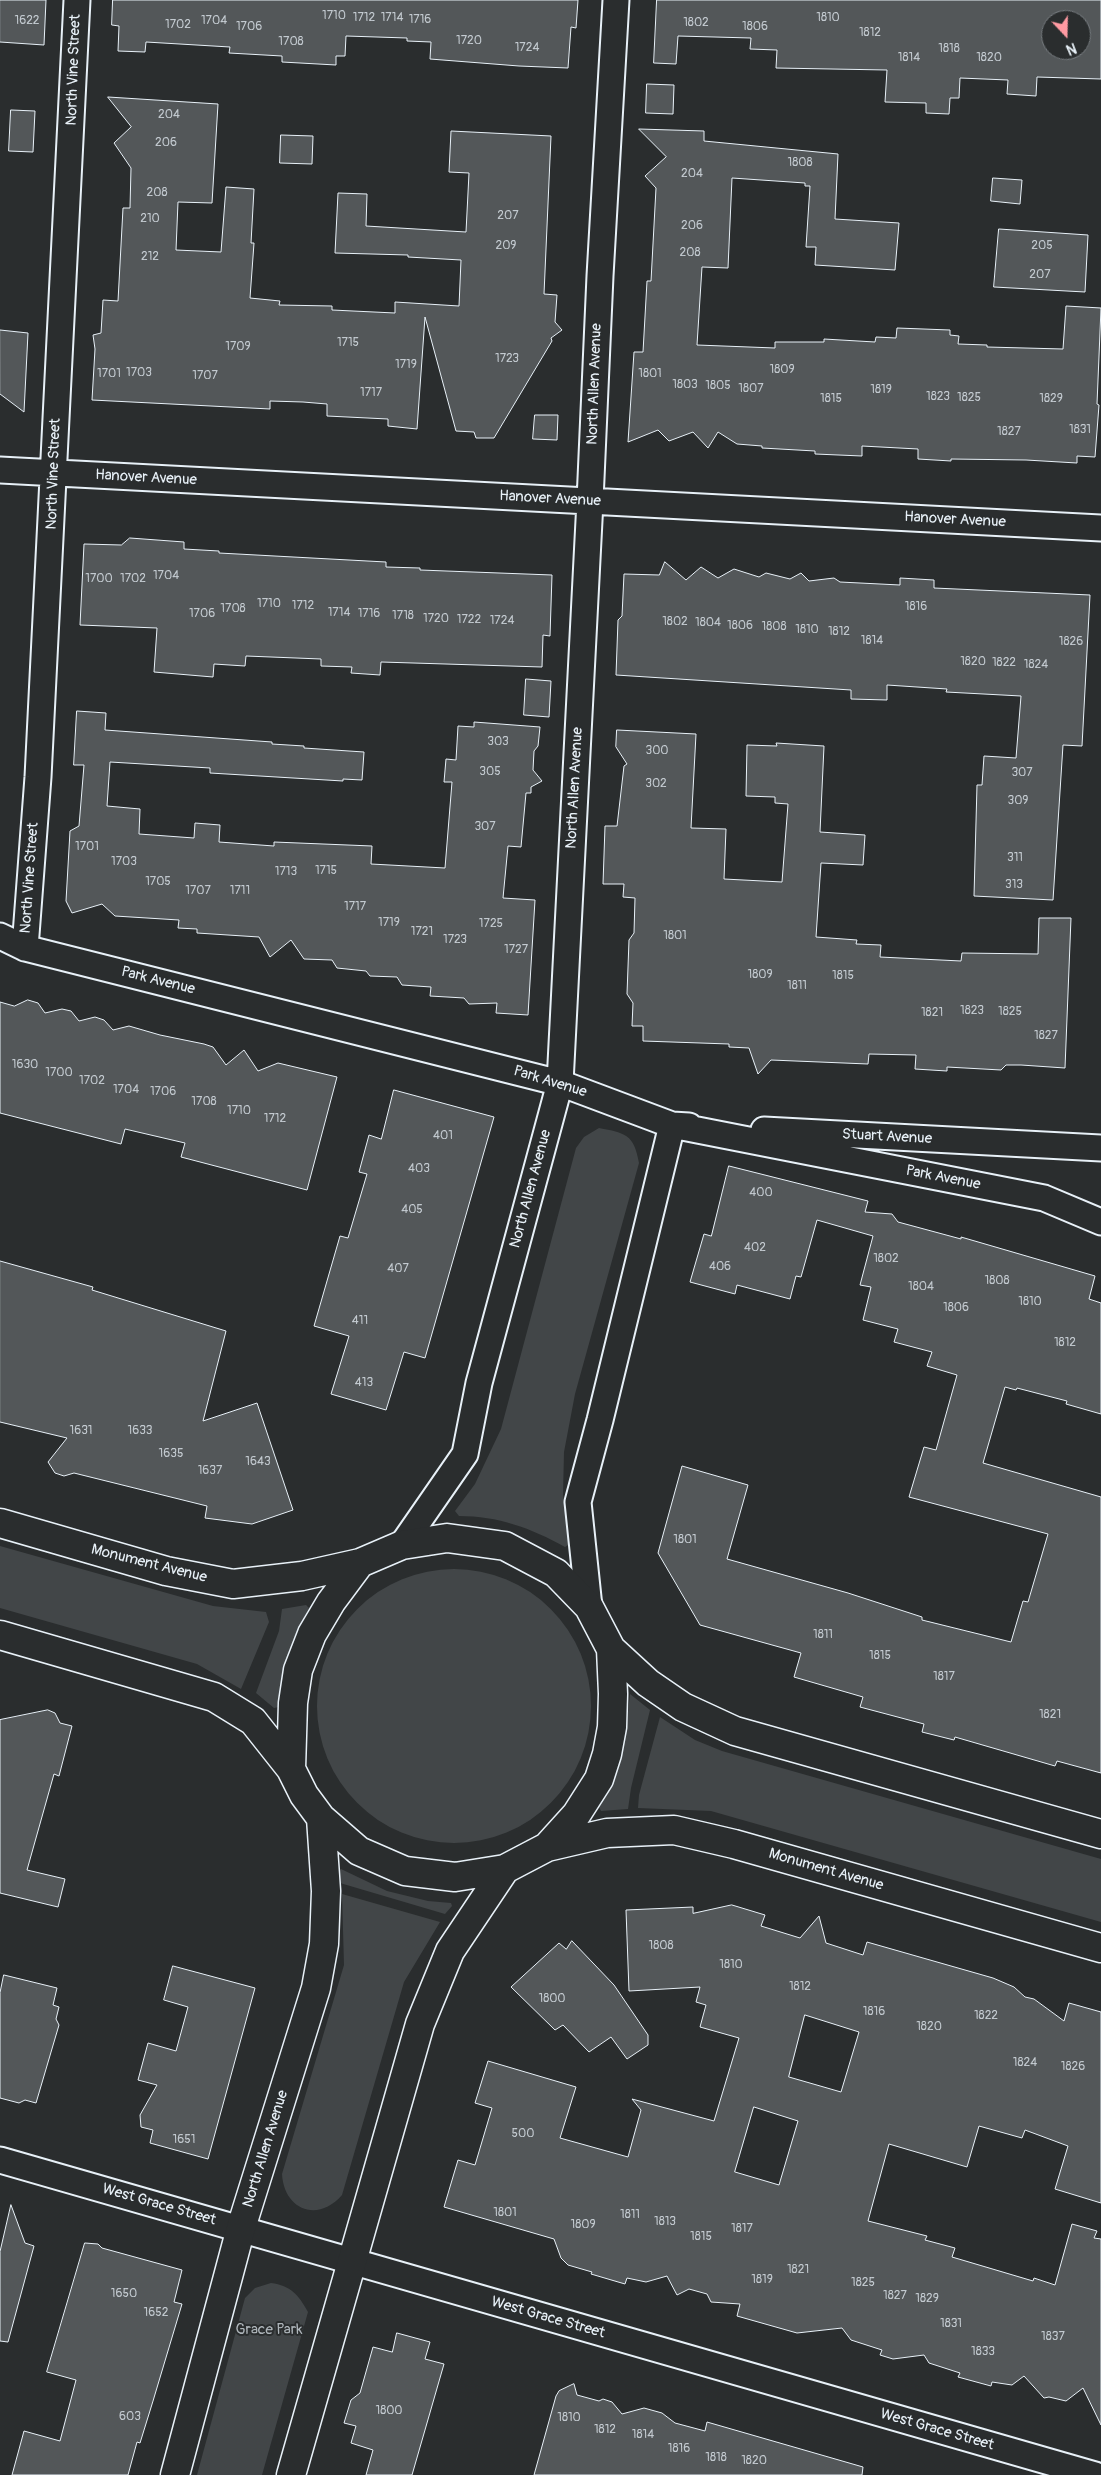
<!DOCTYPE html>
<html>
<head>
<meta charset="utf-8">
<style>
  body { margin:0 }
  #map { position:relative; width:1101px; height:2475px; overflow:hidden; background:#2a2d2e; font-family:Pangolin,sans-serif }
  canvas { display:block }
  .north { position:absolute; left:1041px; top:10px; width:50px; height:50px; box-sizing:border-box; background:#2a2d2e; border:1px solid #767b7f; border-radius:50%; rotate:159deg; font-size:14px; font-weight:700; line-height:20px; text-align:center; color:#e8f1f8 }
  .north::after { content:''; display:block; margin:auto; width:18px; height:22px; background:#ff9aa2; clip-path:polygon(50% 0,100% 100%,50% 72%,0 100%) }
</style>
</head>
<body>
<div id="map">
<canvas width="1101" height="2475"></canvas>
<div class="north">N</div>
</div>
<script>
const context = document.querySelector('canvas').getContext('2d');
context.lineJoin = 'round';
function paint(path, color) { context.fillStyle = color; context.fill(path, 'evenodd'); }
function stroke(path, color, width, dash) { context.strokeStyle = color; context.lineWidth = width; context.lineCap = dash ? 'butt' : 'round'; context.setLineDash(dash || []); context.stroke(path); }
function drawText(font, color, halo, rows, align = 'center') {
  context.font = font + ' Pangolin,sans-serif'; context.lineWidth = 4; context.setLineDash([]); context.textBaseline = 'middle'; context.strokeStyle = halo; context.fillStyle = color; for (const [text, x, y, turn = 0] of rows) {
    context.save(); context.translate(x, y); context.rotate((+turn || 0) * Math.PI / 180); context.textAlign = isNaN(turn) ? turn : align; if (halo) context.strokeText(text, 0, 0); context.fillText(text, 0, 0); context.restore();
  }
}
const green = new Path2D(`
  M 599,1128 C 625,1133 634,1134 639,1163 L 575,1394 L 564,1452 L 563,1495 L 570,1544 L 565,1547 C 531,1528 498,1516 459,1516 L 455,1511 L 475,1484 L 501,1429 L 576,1148 L 584,1137 Z
  M 0,1546 L 213,1606 L 266,1612 L 269,1622 L 241,1689 L 197,1664 L 0,1608 Z
  M317 1706a137 137 0 1 1 274 0a137 137 0 1 1-274 0Z
  M 306,1605 L 309,1608 C 291,1640 280,1671 279,1707 L 274,1708 L 256,1693 L 279,1631 L 282,1609 Z
  M 630,1694 L 650,1710 L 631,1788 L 628,1809 L 601,1811 L 599,1807 C 620,1770 626,1735 630,1694 Z
  M 660,1717 L 695,1740 L 722,1751 L 1101,1859 L 1101,1922 L 711,1811 L 638,1808 L 639,1795 Z
  M 341,1869 L 387,1891 L 428,1901 L 451,1903 L 452,1906 L 445,1914 L 340,1883 L 339,1871 Z
  M 342,1894 L 440,1922 L 404,1982 L 342,2195 C 318,2223 284,2210 282,2174 L 344,1965 Z
  M 271,2283 C 291,2286 298,2294 308,2312 L 262,2475 L 197,2475 L 245,2298 L 255,2288 Z`);
const building = new Path2D(`
  M 0,0 L 46,0 L 44,45 L 0,42 Z
  M 113,0 L 578,0 L 576,28 L 571,27 L 568,68 L 519,66 L 430,59 L 431,42 L 407,41 L 407,38 L 346,36 L 345,56 L 336,56 L 336,65 L 282,62 L 282,56 L 229,53 L 230,47 L 146,42 L 145,52 L 118,51 L 119,26 L 112,25 Z
  M 657,0 L 1101,0 L 1101,79 L 1037,77 L 1036,96 L 1007,94 L 1008,80 L 960,78 L 959,98 L 950,98 L 949,114 L 926,113 L 926,103 L 885,102 L 887,70 L 776,68 L 777,50 L 750,49 L 751,38 L 678,36 L 676,64 L 654,63 ZM 1051,20 L 1081,20 L 1081,50 L 1051,50 Z
  M 647,84 L 674,85 L 673,114 L 646,113 Z
  M 108,97 L 218,104 L 212,203 L 178,202 L 176,250 L 221,252 L 226,187 L 254,189 L 251,243 L 254,243 L 250,298 L 280,301 L 279,305 L 332,306 L 332,310 L 395,313 L 395,302 L 459,306 L 461,260 L 408,257 L 408,255 L 335,253 L 338,193 L 367,194 L 366,226 L 466,232 L 469,173 L 449,172 L 451,131 L 551,136 L 544,294 L 557,295 L 555,322 L 562,330 L 551,338 L 552,341 L 494,438 L 476,438 L 474,432 L 456,431 L 425,317 L 417,429 L 388,426 L 388,419 L 327,416 L 327,404 L 303,402 L 270,401 L 270,409 L 92,400 L 95,349 L 93,335 L 101,333 L 103,300 L 118,301 L 123,208 L 130,208 L 131,168 L 114,143 L 131,127 Z
  M 11,110 L 35,111 L 33,152 L 9,151 Z
  M 639,129 L 704,131 L 704,141 L 838,154 L 835,219 L 899,223 L 895,270 L 815,265 L 816,247 L 806,247 L 810,186 L 805,186 L 805,183 L 732,178 L 728,268 L 702,267 L 697,345 L 775,348 L 775,342 L 824,342 L 824,339 L 875,342 L 876,337 L 896,338 L 897,328 L 950,330 L 950,335 L 959,336 L 958,344 L 987,345 L 987,347 L 1063,349 L 1066,306 L 1101,308 L 1097,404 L 1099,405 L 1095,457 L 1077,456 L 1077,463 L 1026,460 L 951,459 L 951,461 L 918,459 L 918,449 L 862,446 L 862,456 L 815,454 L 815,451 L 762,448 L 762,446 L 737,444 L 718,432 L 708,448 L 693,432 L 669,441 L 658,430 L 628,442 L 634,352 L 643,352 L 647,281 L 651,281 L 656,188 L 645,176 L 666,157 Z
  M 281,135 L 313,136 L 312,164 L 280,163 Z
  M 993,178 L 1022,180 L 1020,204 L 991,201 Z
  M 999,229 L 1088,235 L 1085,292 L 994,287 Z
  M 0,330 L 28,333 L 24,412 L 0,394 Z
  M 535,415 L 558,415 L 557,440 L 533,439 Z
  M 130,538 L 184,542 L 184,549 L 219,551 L 219,553 L 386,562 L 386,567 L 420,568 L 420,570 L 552,575 L 550,636 L 543,635 L 542,667 L 381,662 L 380,675 L 351,673 L 352,667 L 321,666 L 321,659 L 246,656 L 245,666 L 214,664 L 213,677 L 154,672 L 157,628 L 80,625 L 84,544 L 121,545 Z
  M 665,562 L 686,580 L 701,567 L 718,578 L 734,569 L 759,577 L 766,573 L 790,579 L 801,573 L 809,581 L 834,578 L 840,582 L 900,585 L 900,578 L 934,580 L 934,588 L 1090,595 L 1082,746 L 1063,745 L 1053,900 L 974,896 L 977,785 L 982,785 L 984,756 L 1016,758 L 1021,696 L 946,692 L 947,689 L 887,685 L 887,700 L 851,699 L 851,690 L 616,675 L 618,620 L 622,616 L 624,574 L 659,575 Z
  M 526,679 L 551,681 L 549,717 L 524,715 Z
  M 77,711 L 106,713 L 105,730 L 272,742 L 272,744 L 304,746 L 304,748 L 364,752 L 362,780 L 343,779 L 343,781 L 210,773 L 210,768 L 110,762 L 107,806 L 140,809 L 139,834 L 194,838 L 195,823 L 220,825 L 219,842 L 274,846 L 274,842 L 372,846 L 371,864 L 445,868 L 452,782 L 444,782 L 446,759 L 456,760 L 458,726 L 474,727 L 474,722 L 540,727 L 538,746 L 534,751 L 533,770 L 542,781 L 531,787 L 531,793 L 526,793 L 521,847 L 508,846 L 503,898 L 535,900 L 528,1015 L 496,1013 L 497,1003 L 469,1004 L 464,998 L 430,996 L 431,987 L 402,985 L 397,977 L 370,976 L 366,971 L 337,968 L 332,960 L 304,959 L 291,940 L 270,957 L 259,937 L 197,933 L 197,929 L 178,928 L 179,920 L 115,916 L 102,904 L 72,913 L 66,901 L 70,831 L 79,826 L 84,765 L 74,765 Z
  M 617,730 L 696,734 L 691,828 L 726,829 L 724,879 L 782,882 L 788,804 L 775,803 L 775,797 L 746,796 L 747,745 L 777,746 L 776,743 L 824,746 L 820,832 L 865,835 L 863,865 L 821,863 L 816,937 L 857,940 L 856,944 L 881,945 L 880,957 L 961,961 L 962,953 L 1038,954 L 1039,918 L 1071,918 L 1065,1068 L 1021,1065 L 1006,1065 L 1001,1070 L 947,1067 L 947,1071 L 915,1069 L 916,1055 L 869,1054 L 868,1064 L 771,1060 L 758,1074 L 749,1048 L 729,1047 L 729,1044 L 643,1041 L 643,1026 L 632,1026 L 633,1003 L 627,994 L 629,940 L 634,933 L 635,898 L 623,897 L 624,884 L 603,884 L 605,826 L 617,826 L 624,766 L 627,764 L 616,747 Z
  M 28,1000 L 38,1003 L 45,1013 L 62,1009 L 71,1011 L 79,1021 L 95,1017 L 104,1020 L 113,1030 L 129,1026 L 160,1035 L 204,1044 L 213,1047 L 226,1065 L 244,1050 L 258,1071 L 278,1063 L 337,1077 L 307,1190 L 181,1157 L 185,1143 L 125,1129 L 121,1144 L 0,1113 L 0,1002 L 14,1006 Z
  M 394,1090 L 494,1117 L 425,1358 L 404,1352 L 386,1410 L 331,1394 L 349,1336 L 314,1326 L 340,1236 L 348,1238 L 367,1174 L 359,1172 L 369,1135 L 381,1139 Z
  M 729,1166 L 868,1201 L 865,1212 L 892,1214 L 898,1222 L 961,1239 L 961,1237 L 1095,1276 L 1089,1299 L 1101,1303 L 1101,1414 L 1066,1404 L 1067,1401 L 1017,1388 L 1016,1390 L 1005,1387 L 983,1463 L 1101,1497 L 1101,1773 L 1057,1761 L 1055,1766 L 955,1737 L 954,1740 L 922,1732 L 924,1724 L 860,1707 L 863,1697 L 794,1677 L 801,1653 L 700,1625 L 658,1553 L 682,1466 L 748,1485 L 727,1559 L 848,1593 L 922,1617 L 922,1620 L 1011,1642 L 1023,1601 L 1028,1602 L 1048,1534 L 909,1497 L 924,1447 L 936,1450 L 957,1375 L 927,1366 L 932,1352 L 894,1342 L 898,1329 L 863,1320 L 871,1287 L 860,1285 L 873,1236 L 817,1220 L 801,1277 L 796,1276 L 790,1299 L 737,1285 L 735,1294 L 690,1282 L 704,1234 L 711,1236 Z
  M 0,1261 L 93,1287 L 92,1290 L 226,1331 L 203,1421 L 257,1403 L 293,1510 L 252,1524 L 205,1518 L 207,1506 L 74,1473 L 64,1476 L 55,1473 L 48,1462 L 67,1438 L 0,1422 Z
  M 48,1710 L 55,1713 L 60,1723 L 72,1726 L 59,1776 L 54,1774 L 27,1870 L 65,1879 L 58,1907 L 0,1893 L 0,1720 Z
  M 732,1905 L 765,1915 L 761,1926 L 800,1938 L 819,1916 L 826,1943 L 863,1955 L 867,1942 L 993,1978 L 1014,1987 L 1025,1997 L 1034,1999 L 1064,2021 L 1069,2003 L 1101,2012 L 1101,2203 L 1055,2189 L 1068,2146 L 1025,2130 L 1022,2138 L 979,2126 L 967,2167 L 889,2144 L 868,2221 L 927,2236 L 925,2240 L 955,2248 L 952,2257 L 1033,2281 L 1034,2278 L 1055,2285 L 1072,2224 L 1097,2231 L 1094,2238 L 1101,2239 L 1101,2425 L 1083,2388 L 1066,2401 L 1049,2397 L 1044,2398 L 1024,2376 L 1012,2385 L 992,2382 L 991,2386 L 958,2377 L 960,2373 L 929,2363 L 924,2355 L 893,2359 L 880,2355 L 882,2350 L 851,2340 L 842,2328 L 797,2333 L 737,2316 L 740,2304 L 711,2302 L 707,2294 L 689,2289 L 677,2295 L 667,2276 L 646,2282 L 627,2278 L 625,2284 L 591,2274 L 592,2272 L 568,2265 L 561,2258 L 554,2239 L 444,2207 L 458,2160 L 475,2165 L 492,2108 L 475,2103 L 488,2061 L 576,2087 L 560,2138 L 628,2157 L 641,2110 L 632,2099 L 714,2121 L 739,2038 L 700,2027 L 706,2005 L 696,2002 L 700,1987 L 629,1991 L 626,1910 L 693,1907 L 693,1913 ZM 805,2015 L 859,2032 L 841,2092 L 789,2077 ZM 754,2107 L 798,2121 L 779,2185 L 735,2172 Z
  M 572,1941 L 614,1985 L 648,2035 L 648,2045 L 627,2059 L 611,2037 L 589,2052 L 563,2025 L 555,2030 L 511,1987 L 559,1943 L 566,1949 Z
  M 173,1966 L 255,1988 L 208,2159 L 150,2143 L 153,2130 L 141,2127 L 140,2115 L 157,2085 L 138,2080 L 148,2043 L 176,2051 L 188,2007 L 164,2000 Z
  M 4,1975 L 57,1988 L 53,2005 L 59,2007 L 56,2019 L 59,2025 L 36,2103 L 25,2100 L 19,2103 L 0,2098 L 0,1993 Z
  M 11,2205 L 25,2243 L 34,2246 L 8,2342 L 0,2341 L 0,2252 Z
  M 85,2243 L 98,2244 L 102,2248 L 182,2270 L 174,2302 L 182,2304 L 153,2401 L 140,2443 L 137,2442 L 128,2475 L 12,2475 L 24,2431 L 60,2441 L 76,2380 L 47,2372 Z
  M 397,2333 L 430,2342 L 425,2359 L 444,2364 L 412,2475 L 366,2475 L 373,2450 L 351,2443 L 356,2426 L 344,2423 L 351,2400 L 360,2393 L 373,2347 L 392,2352 Z
  M 574,2384 L 577,2395 L 599,2401 L 603,2399 L 612,2402 L 622,2414 L 644,2408 L 662,2413 L 675,2423 L 705,2431 L 707,2422 L 863,2467 L 862,2475 L 534,2475 L 556,2396 L 559,2391 Z`);
const street = new Path2D(`
  M 0,470 L 1101,528
  M 0,936 L 25,948 L 560,1083 L 672,1125 L 1044,1198 L 1101,1222
  M 25,948 L 38,777 L 77,0
  M 764,1130 L 1101,1148
  M 402,1545 L 465,1454 L 479,1383 L 560,1083 L 590,501 L 600,276 L 616,0
  M 589,1607 L 578,1502 L 600,1420 L 672,1125 L 689,1126
  M 0,2160 L 1095,2475`);
const secondary = new Path2D(`
  M 0,1523 L 166,1571 L 233,1584 L 302,1576 L 360,1563
  M 447,1538 L 505,1546 L 556,1573 L 589,1607 L 611,1649 L 613,1694 L 612,1727 L 607,1754 L 599,1779 L 576,1815 L 547,1847 L 505,1869 L 455,1877 L 405,1871 L 359,1851 L 321,1818 L 304,1795 L 291,1769 L 293,1703 L 298,1670 L 312,1634 L 331,1602 L 360,1563 L 402,1545 Z
  M 0,1635 L 214,1697 L 253,1721 L 291,1769
  M 611,1649 L 648,1683 L 683,1707 L 735,1731 L 1101,1834
  M 547,1847 L 607,1833 L 674,1830 L 734,1844 L 1101,1948
  M 175,2475 L 241,2228 L 316,1988 L 324,1944 L 326,1891 L 321,1818
  M 291,2475 L 420,2024 L 450,1951 L 505,1869`);
const numberNames = [
  ["1710",334,16],
  ["1712",364,18],
  ["1714",392,18],
  ["1810",828,18],
  ["1716",420,20],
  ["1622",27,21],
  ["1704",214,21],
  ["1802",696,23],
  ["1702",178,25],
  ["1706",249,27],
  ["1806",755,27],
  ["1812",870,33],
  ["1720",469,41],
  ["1708",291,42],
  ["1724",527,48],
  ["1818",949,49],
  ["1814",909,58],
  ["1820",989,58],
  ["204",169,115],
  ["206",166,143],
  ["1808",800,163],
  ["204",692,174],
  ["208",157,193],
  ["207",508,216],
  ["210",150,219],
  ["206",692,226],
  ["209",506,246],
  ["205",1042,246],
  ["208",690,253],
  ["212",150,257],
  ["207",1040,275],
  ["1715",348,343],
  ["1709",238,347],
  ["1723",507,359],
  ["1719",406,365],
  ["1809",782,370],
  ["1703",139,373],
  ["1701",109,374],
  ["1801",650,374],
  ["1707",205,376],
  ["1803",685,385],
  ["1805",718,386],
  ["1807",751,389],
  ["1819",881,390],
  ["1717",371,393],
  ["1823",938,397],
  ["1825",969,398],
  ["1815",831,399],
  ["1829",1051,399],
  ["1831",1080,430],
  ["1827",1009,432],
  ["1704",166,576],
  ["1700",99,579],
  ["1702",133,579],
  ["1710",269,604],
  ["1712",303,606],
  ["1816",916,607],
  ["1708",233,609],
  ["1714",339,613],
  ["1706",202,614],
  ["1716",369,614],
  ["1718",403,616],
  ["1720",436,619],
  ["1722",469,620],
  ["1724",502,621],
  ["1802",675,622],
  ["1804",708,623],
  ["1806",740,626],
  ["1808",774,627],
  ["1810",807,630],
  ["1812",839,632],
  ["1814",872,641],
  ["1826",1071,642],
  ["1820",973,662],
  ["1822",1004,663],
  ["1824",1036,665],
  ["303",498,742],
  ["300",657,751],
  ["305",490,772],
  ["307",1022,773],
  ["302",656,784],
  ["309",1018,801],
  ["307",485,827],
  ["1701",87,847],
  ["311",1015,858],
  ["1703",124,862],
  ["1715",326,871],
  ["1713",286,872],
  ["1705",158,882],
  ["313",1014,885],
  ["1707",198,891],
  ["1711",240,891],
  ["1717",355,907],
  ["1719",389,923],
  ["1725",491,924],
  ["1721",422,932],
  ["1801",675,936],
  ["1723",455,940],
  ["1727",516,950],
  ["1809",760,975],
  ["1815",843,976],
  ["1811",797,986],
  ["1823",972,1011],
  ["1825",1010,1012],
  ["1821",932,1013],
  ["1827",1046,1036],
  ["1630",25,1065],
  ["1700",59,1073],
  ["1702",92,1081],
  ["1704",126,1090],
  ["1706",163,1092],
  ["1708",204,1102],
  ["1710",239,1111],
  ["1712",275,1119],
  ["401",443,1136],
  ["403",419,1169],
  ["400",761,1193],
  ["405",412,1210],
  ["402",755,1248],
  ["1802",886,1259],
  ["406",720,1267],
  ["407",398,1269],
  ["1808",997,1281],
  ["1804",921,1287],
  ["1810",1030,1302],
  ["1806",956,1308],
  ["411",360,1321],
  ["1812",1065,1343],
  ["413",364,1383],
  ["1631",81,1431],
  ["1633",140,1431],
  ["1635",171,1454],
  ["1643",258,1462],
  ["1637",210,1471],
  ["1801",685,1540],
  ["1811",823,1635],
  ["1815",880,1656],
  ["1817",944,1677],
  ["1821",1050,1715],
  ["1808",661,1946],
  ["1810",731,1965],
  ["1812",800,1987],
  ["1800",552,1999],
  ["1816",874,2012],
  ["1822",986,2016],
  ["1820",929,2027],
  ["1824",1025,2063],
  ["1826",1073,2067],
  ["500",523,2134],
  ["1651",184,2140],
  ["1801",505,2213],
  ["1811",630,2215],
  ["1813",665,2222],
  ["1809",583,2225],
  ["1817",742,2229],
  ["1815",701,2237],
  ["1821",798,2270],
  ["1819",762,2280],
  ["1825",863,2283],
  ["1650",124,2294],
  ["1827",895,2296],
  ["1829",927,2299],
  ["1652",156,2313],
  ["1831",951,2324],
  ["1837",1053,2337],
  ["1833",983,2352],
  ["1800",389,2411],
  ["603",130,2417],
  ["1810",569,2418],
  ["1812",605,2430],
  ["1814",643,2435],
  ["1816",679,2449],
  ["1818",716,2458],
  ["1820",754,2461]
];
const streetNames = [
  ["North Vine Street",74,70,-88],
  ["North Allen Avenue",595,384,-88],
  ["North Vine Street",54,474,-88],
  ["Hanover Avenue",146,478,3],
  ["Hanover Avenue",550,499,3],
  ["Hanover Avenue",955,520,3],
  ["North Allen Avenue",575,788,-87],
  ["North Vine Street",30,878,-86],
  ["Park Avenue",158,981,14],
  ["Park Avenue",550,1082,17],
  ["Stuart Avenue",887,1137,3],
  ["Park Avenue",943,1178,11],
  ["North Allen Avenue",531,1189,-75],
  ["Monument Avenue",149,1564,14],
  ["Monument Avenue",826,1870,16],
  ["North Allen Avenue",266,2149,-73],
  ["West Grace Street",159,2205,16],
  ["West Grace Street",548,2318,16],
  ["West Grace Street",937,2430,16]
];
const parkNames = [
  ["Grace Park",269,2330]
];
paint(green, '#424648');
paint(building, '#535759');
stroke(building, '#e8f1f8', 1);
stroke(street, '#e8f1f8', 29);
stroke(secondary, '#e8f1f8', 31);
stroke(street, '#2a2d2e', 25);
stroke(secondary, '#2a2d2e', 28);
drawText('12px', '#c3cad0', null, numberNames);
drawText('15px', '#e8f1f8', '#2a2d2e', streetNames);
drawText('15px', '#aeb5ba', '#2a2d2e', parkNames);
</script>
</body>
</html>
